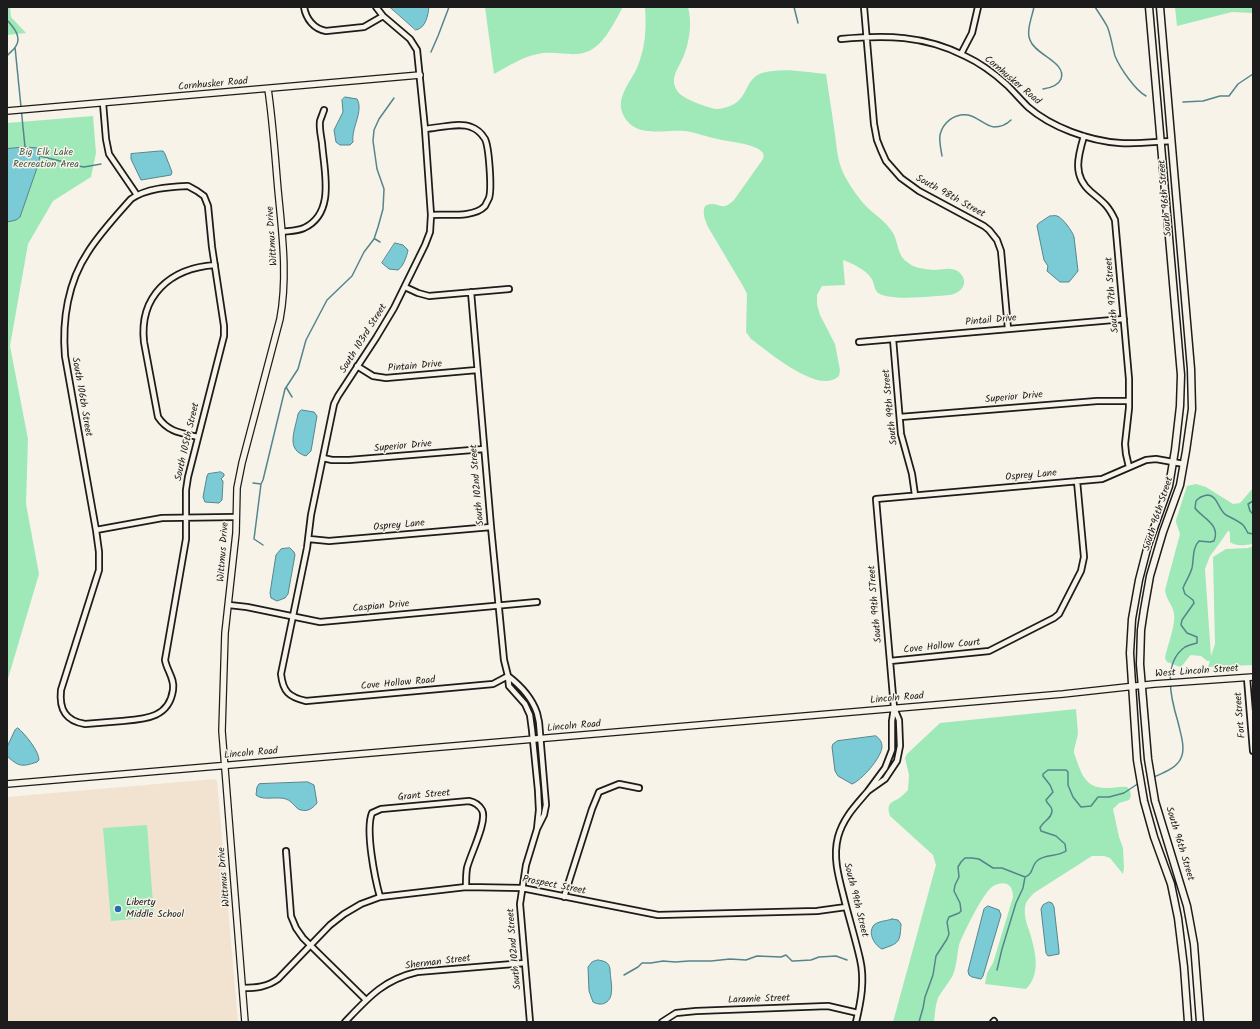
<!DOCTYPE html>
<html>
<head>
<meta charset="utf-8">
<style>
  body { margin:0 }
  #map { position:relative; width:1260px; height:1029px; overflow:hidden; background:#f7f3e8; font-family:Kalam,sans-serif }
  canvas { display:block }
  .frame { position:absolute; inset:0; border:8px solid #1c1c1c; pointer-events:none }
</style>
</head>
<body>
<div id="map">
<canvas width="1260" height="1029"></canvas>
<div class="frame"></div>
</div>
<script>
const context = document.querySelector('canvas').getContext('2d');
context.lineJoin = 'round';
function paint(path, color) { context.fillStyle = color; context.fill(path, 'evenodd'); }
function stroke(path, color, width, dash) { context.strokeStyle = color; context.lineWidth = width; context.lineCap = dash ? 'butt' : 'round'; context.setLineDash(dash || []); context.stroke(path); }
function drawText(font, color, halo, rows, align = 'center') {
  context.font = font + ' Kalam,sans-serif'; context.lineWidth = 3; context.setLineDash([]); context.textBaseline = 'middle'; context.strokeStyle = halo; context.fillStyle = color; for (const [text, x, y, turn = 0] of rows) {
    context.save(); context.translate(x, y); context.rotate((+turn || 0) * Math.PI / 180); context.textAlign = isNaN(turn) ? turn : align; if (halo) context.strokeText(text, 0, 0); context.fillText(text, 0, 0); context.restore();
  }
}
const built = new Path2D(`
  M 215,779 L 217,781 L 238,1022 L 7,1022 L 7,797 Z`);
const green = new Path2D(`
  M 7,7 L 10,7 L 11,17 L 26,33 L 7,35 Z
  M 485,7 L 623,7 C 613,24 602,52 578,54 C 565,55 552,51 538,54 C 524,56 507,67 494,74 Z
  M 645,7 L 688,7 C 692,22 690,40 684,55 C 681,64 673,73 674,83 C 675,87 677,92 680,94 C 685,99 710,109 717,109 C 723,109 732,106 737,102 C 748,93 747,78 762,73 C 781,67 807,72 826,74 C 829,94 832,114 835,134 C 836,143 837,152 839,161 C 842,174 851,187 859,198 C 868,211 883,218 891,230 C 899,240 896,254 907,262 C 914,268 924,269 933,270 C 941,270 952,266 959,272 C 970,282 962,293 950,295 C 935,296 887,302 877,292 C 874,288 874,282 871,278 C 865,269 853,264 843,260 L 845,285 L 822,286 L 817,295 L 817,304 L 820,315 L 835,344 L 840,370 L 839,376 C 819,396 768,351 751,339 L 746,332 L 747,294 L 743,286 L 708,227 C 705,219 702,214 705,206 C 718,199 720,214 734,200 L 763,159 C 764,155 764,153 761,151 C 752,143 729,142 717,139 C 706,137 696,132 684,131 C 663,129 633,140 622,112 C 617,97 630,82 636,70 C 639,64 641,56 643,49 C 646,35 646,21 645,7 Z
  M 1175,7 L 1253,7 L 1253,13 L 1232,12 L 1177,26 Z
  M 93,116 L 96,153 L 91,177 L 53,201 L 28,244 L 10,346 L 28,439 L 26,504 L 39,574 L 7,682 L 7,123 Z
  M 1196,484 L 1206,487 L 1233,504 L 1240,503 L 1253,488 L 1253,544 C 1245,545 1236,547 1230,542 L 1230,533 L 1229,531 L 1228,531 L 1219,544 L 1210,556 L 1205,569 L 1211,656 L 1215,644 L 1213,557 L 1226,549 L 1248,548 L 1253,546 L 1253,665 L 1208,667 L 1210,661 L 1207,661 L 1201,656 L 1191,655 C 1186,659 1185,664 1180,667 L 1167,662 L 1165,658 C 1167,647 1176,624 1174,614 C 1173,605 1166,600 1165,590 L 1180,534 L 1176,522 L 1176,520 L 1187,486 Z
  M 1076,709 L 1078,734 L 1074,750 L 1074,753 C 1081,772 1084,789 1108,788 C 1114,788 1121,786 1127,787 C 1131,790 1132,796 1129,800 L 1119,803 L 1113,809 L 1119,837 L 1123,848 L 1124,867 L 1123,874 L 1110,858 L 1104,856 L 1092,856 L 1034,893 C 1031,896 1028,899 1026,903 C 1023,912 1026,922 1029,930 C 1035,950 1042,973 1026,989 L 985,984 L 987,973 L 993,963 L 1013,897 C 1013,892 1012,887 1007,884 C 1003,882 996,884 992,887 C 983,893 963,934 959,945 C 957,954 957,965 953,975 C 949,983 942,990 938,998 C 935,1006 935,1014 934,1022 L 893,1022 L 936,865 L 933,855 L 890,816 C 887,806 888,803 898,799 C 901,797 905,793 908,790 L 909,775 L 905,758 L 907,754 L 940,723 Z
  M 147,825 L 154,917 L 111,921 L 103,828 Z`);
const water = new Path2D(`
  M 390,7 L 429,7 C 428,15 426,28 416,30 Z
  M 345,97 L 357,99 C 364,111 351,128 353,142 L 350,145 L 340,145 L 336,142 L 334,130 L 343,112 L 342,100 Z
  M 25,147 L 38,148 L 40,153 L 39,162 L 20,217 L 16,220 L 7,222 L 7,149 Z
  M 160,151 L 163,151 L 165,154 L 172,172 L 171,175 L 141,180 L 131,159 L 131,154 Z
  M 1050,216 C 1052,216 1055,215 1057,216 C 1062,217 1073,232 1074,237 L 1078,271 L 1069,282 L 1060,282 L 1047,271 L 1048,266 L 1044,260 L 1037,226 L 1038,224 Z
  M 395,243 L 403,245 L 408,250 C 407,256 403,267 398,270 L 389,269 L 382,263 Z
  M 302,410 L 314,412 L 317,416 L 311,451 L 306,456 C 285,450 295,431 298,414 L 300,411 Z
  M 221,472 L 224,474 L 224,476 L 221,479 L 223,481 L 222,500 L 219,503 L 205,502 L 203,497 L 207,476 L 208,474 Z
  M 290,548 L 294,552 L 295,555 L 288,594 L 285,598 L 277,601 L 271,598 L 270,593 L 276,555 L 281,549 Z
  M 18,728 C 25,734 39,751 39,760 L 37,762 C 22,767 19,767 7,756 L 7,747 L 15,730 Z
  M 876,736 C 880,739 882,742 882,747 C 881,758 862,780 852,784 L 838,776 L 835,771 L 832,747 L 833,744 L 837,741 Z
  M 308,782 L 314,785 L 317,803 C 313,808 308,812 301,810 C 295,809 294,802 286,799 C 278,796 262,801 256,795 L 257,787 L 259,784 Z
  M 1049,902 L 1052,903 L 1054,907 L 1059,951 L 1059,954 L 1048,956 L 1046,953 L 1041,909 L 1043,905 Z
  M 988,906 L 999,910 L 1001,915 L 983,976 L 981,979 L 972,977 L 969,975 L 968,971 L 984,909 Z
  M 892,919 L 898,920 L 901,924 C 900,943 899,943 882,949 C 875,946 867,933 874,925 C 878,921 887,921 892,919 Z
  M 598,960 C 604,961 609,962 610,969 C 610,979 616,998 605,1003 C 601,1005 597,1004 593,1002 L 589,991 L 588,967 L 592,962 Z`);
const stream = new Path2D(`
  M 794,7 L 798,23
  M 1034,7 C 1032,17 1026,31 1030,40 C 1035,55 1067,62 1061,79 C 1058,86 1050,88 1043,89
  M 1095,7 C 1099,13 1103,19 1107,26 C 1111,35 1112,46 1115,56 C 1120,68 1135,90 1146,96
  M 7,20 C 13,27 22,36 16,46 C 14,50 10,52 7,56
  M 15,47 L 25,147
  M 431,52 L 438,36 L 449,7
  M 1183,102 L 1203,101 L 1220,96 L 1229,96 L 1238,84 L 1253,74
  M 40,156 L 64,162
  M 942,156 C 941,150 939,141 940,135 C 943,122 955,113 968,115 C 978,117 985,126 994,127 C 1000,127 1007,124 1011,120
  M 73,165 L 84,167 L 101,164
  M 375,239 L 380,242
  M 286,387 L 292,397
  M 253,483 L 261,484 L 263,480 L 285,389 L 298,369 L 306,340 L 327,300 L 352,276 L 364,252 L 374,239 L 378,227 L 383,209 L 384,189 L 377,169 L 373,141 L 374,130 L 379,119 L 394,98
  M 261,484 L 254,539 L 263,545
  M 1253,501 L 1248,504 L 1250,511 L 1253,514
  M 1154,777 C 1163,773 1177,768 1181,758 C 1186,748 1180,732 1178,722 C 1171,699 1162,663 1185,647 C 1189,645 1193,644 1197,643 L 1197,637 L 1187,633 L 1181,625 L 1182,620 L 1194,603 L 1193,600 L 1185,594 L 1183,588 C 1186,581 1190,575 1192,568 C 1194,559 1192,548 1199,541 L 1210,542 L 1214,541 C 1221,524 1202,518 1195,508 L 1196,501 C 1199,497 1202,496 1207,495 C 1218,495 1218,510 1226,515 C 1230,517 1240,522 1243,525 C 1245,527 1246,530 1248,533 L 1253,534
  M 997,970 L 1002,949 L 1016,903 L 1023,888 L 1025,877
  M 624,975 L 638,967 L 642,963 L 651,963 L 663,961 L 675,962 L 689,961 L 711,961 L 730,959 L 746,960 L 757,956 L 781,957 L 786,955 L 792,961 L 794,961 L 811,960 L 819,957 L 836,956 L 847,960
  M 919,1022 L 923,1008 L 925,997 L 933,975 L 936,956 L 947,939 L 949,934 L 947,922 L 949,917 L 959,913 L 961,911 L 960,903 L 954,891 L 955,885 L 959,877 L 958,867 L 961,862 L 965,858 L 972,858 L 979,859 L 993,868 L 1002,868 L 1025,877 C 1034,874 1031,865 1038,860 C 1046,854 1057,857 1066,851 L 1065,844 L 1056,836 L 1041,831 L 1040,828 C 1042,822 1053,818 1052,810 C 1052,806 1047,804 1046,800 L 1053,792 L 1050,785 L 1043,776 L 1043,774 L 1048,770 L 1066,770 L 1068,772 L 1068,785 L 1073,797 L 1081,807 L 1091,806 L 1098,797 L 1109,797 L 1124,793 L 1139,783`);
const minor = new Path2D(`
  M 304,7 C 306,19 314,29 326,31 L 364,27 L 383,16
  M 376,7 L 383,16 L 410,39 L 417,50 L 425,129 L 431,215 L 430,232 L 425,245 L 394,308 L 376,338 L 338,396 L 334,404 L 311,515 L 307,548 L 281,674 C 283,692 289,697 306,701 L 493,684 L 508,676
  M 864,7 L 874,124 L 877,140 L 881,150 L 886,161 L 901,178 L 919,191 L 984,226 L 989,230 L 997,240 L 1001,251 L 1008,329
  M 841,39 C 885,35 924,35 965,56 C 980,63 995,74 1007,85 C 1014,92 1021,100 1028,107 C 1051,127 1089,141 1120,143 C 1137,144 1154,142 1171,141
  M 961,54 L 972,33 L 978,7
  M 103,103 L 106,139 L 109,154 L 137,195
  M 425,129 C 438,128 459,122 471,127 C 477,129 482,134 485,139 C 489,147 492,189 489,198 C 488,200 486,204 485,206 C 474,218 447,214 431,215
  M 1084,136 C 1078,156 1072,176 1091,192 C 1103,202 1108,205 1115,220 L 1129,379 L 1129,408 L 1125,444 L 1126,454 L 1129,467
  M 188,186 L 197,191 L 204,196 L 208,206 L 212,247 L 224,326 L 224,336 L 188,477 L 186,490 L 186,539 L 165,660 C 167,671 175,679 173,690 C 169,718 145,719 122,721 C 110,722 97,723 85,724 C 65,721 59,709 61,690 L 99,570 L 99,552 L 96,530 L 65,356 C 62,320 68,282 88,252 C 100,233 116,216 131,199 C 147,188 169,187 188,186 Z
  M 282,232 C 289,231 297,231 304,228 C 336,213 324,171 322,143 C 321,136 319,128 320,121 C 321,118 323,113 324,110
  M 405,287 L 418,293 L 429,296 L 509,289
  M 471,292 L 491,527 L 504,660 L 508,676 L 509,686 L 525,704 L 530,715 L 532,730 L 538,790 L 539,810 L 537,829
  M 893,339 L 901,434 L 912,474 L 915,495
  M 859,342 L 1124,319
  M 357,366 L 373,376 L 386,378 L 477,370
  M 900,417 L 1097,401 L 1129,401
  M 198,437 C 181,433 168,432 158,417 L 144,342 C 139,296 170,268 215,265
  M 323,458 L 332,460 L 349,460 L 484,449
  M 96,530 L 162,518 L 235,517
  M 309,539 L 329,541 L 491,527
  M 229,605 L 247,607 L 320,622 L 537,602
  M 890,661 L 989,651 L 1054,618 L 1059,614 L 1081,571 L 1084,557 L 1077,481
  M 508,676 C 521,686 532,698 537,713 L 539,722 L 546,805 L 544,815 L 537,829 L 526,865 L 520,904 L 530,1022
  M 1247,678 L 1253,751
  M 894,708 L 899,720 L 900,746 L 897,761 L 885,779 L 868,791 L 885,768 L 892,750 L 892,721 L 894,708 L 876,499 L 1102,479 L 1146,460 L 1156,459 L 1184,464
  M 286,851 L 291,916 L 296,928 L 303,938 L 366,1000
  M 380,897 C 375,879 365,830 372,813 L 381,809 L 469,801 C 474,802 479,805 482,810 C 488,821 470,855 467,868 C 466,874 466,880 466,887
  M 564,897 L 592,809 L 599,792 L 619,784 L 639,788
  M 243,988 C 256,988 267,987 278,979 L 330,925 L 344,914 L 361,904 L 380,897 L 466,887 L 522,888 L 658,915 L 817,911 L 846,907
  M 345,1022 C 368,998 383,980 417,972 L 525,963
  M 662,1022 L 676,1013 L 696,1011 L 828,1006 L 858,1013
  M 856,1022 C 861,1001 865,980 860,959 C 855,937 848,915 843,894 C 838,875 833,856 838,837 C 843,818 856,805 868,791
  M 993,1022 L 994,1021`);
const tertiary = new Path2D(`
  M 7,111 L 420,75
  M 7,784 L 1063,694 L 1154,684 L 1253,677
  M 245,1022 L 222,731 L 225,633 L 236,533 L 237,488 L 242,463 L 280,319 C 288,276 282,233 278,190 C 275,156 273,123 268,89`);
const secondary = new Path2D(`
  M 1149,7 L 1181,375 L 1180,406 L 1175,450 L 1169,486 L 1148,545 L 1139,580 L 1132,619 L 1130,653 L 1137,760 L 1144,801 L 1154,837 L 1171,884 L 1178,918 L 1184,967 L 1188,1022
  M 1160,7 L 1191,369 L 1192,409 L 1186,451 L 1180,485 L 1163,532 L 1150,576 L 1144,610 L 1141,630 L 1140,664 L 1148,759 L 1155,801 L 1187,906 L 1194,944 L 1200,1022`);
const markers = [
  [118,909,4,"#1f6fb2"]
];
const streetNames = [
  ["Cornhusker Road",1012,81,40],
  ["Cornhusker Road",213,85,-5],
  ["South 98th Street",950,197,29],
  ["South 96th Street",1166,198,-95],
  ["Wittmus Drive",273,236,-94],
  ["South 97th Street",1113,295,-95],
  ["Pintail Drive",991,321,-5],
  ["South 103rd Street",364,339,-58],
  ["Pintain Drive",415,367,-5],
  ["South 106th Street",81,397,80],
  ["Superior Drive",1014,398,-5],
  ["South 99th Street",891,407,-96],
  ["South 105th Street",188,442,-77],
  ["Superior Drive",403,447,-5],
  ["Osprey Lane",1031,476,-5],
  ["South 102nd Street",478,485,-95],
  ["South 96th Street",1159,514,-72],
  ["Osprey Lane",399,526,-5],
  ["Wittmus Drive",224,552,-86],
  ["South 99th STreet",876,604,-95],
  ["Caspian Drive",381,607,-5],
  ["Cove Hollow Court",942,647,-6],
  ["West Lincoln Street",1197,672,-4],
  ["Cove Hollow Road",398,684,-5],
  ["Lincoln Road",897,699,-5],
  ["Fort Street",1241,715,-95],
  ["Lincoln Road",574,727,-5],
  ["Lincoln Road",251,754,-5],
  ["Grant Street",424,796,-5],
  ["South 96th Street",1179,844,73],
  ["Wittmus Drive",225,877,-95],
  ["Prospect Street",554,886,11],
  ["South 99th Street",855,900,76],
  ["South 102nd Street",515,949,-95],
  ["Sherman Street",438,963,-7],
  ["Laramie Street",759,1000,-2]
];
const parkNames = [
  ["Big Elk Lake",46,153],
  ["Recreation Area",46,165]
];
const poiNames = [
  ["Liberty",126,903],
  ["Middle School",126,915]
];
paint(built, '#f1e3cf');
paint(green, '#9fe9b8');
paint(water, '#7bcbd6');
stroke(water, '#55858c', 1);
stroke(stream, '#55858c', 1.5);
stroke(minor, '#1c1c1c', 8);
stroke(tertiary, '#1c1c1c', 8);
stroke(secondary, '#1c1c1c', 9);
stroke(minor, '#f7f3e8', 4.5);
stroke(tertiary, '#f7f3e8', 5.5);
stroke(secondary, '#f7f3e8', 6);
for (const [x, y, r, color] of markers) { const dot = new Path2D(); dot.arc(x, y, r, 0, 2 * Math.PI); context.fillStyle = color; context.fill(dot); stroke(dot, '#f7f3e8', 1.5); }
drawText('10px', '#1c1c1c', '#f7f3e8', streetNames);
drawText('10px', '#435a4b', '#f7f3e8', parkNames);
drawText('10px', '#1c1c1c', '#f7f3e8', poiNames, 'left');
</script>
</body>
</html>
